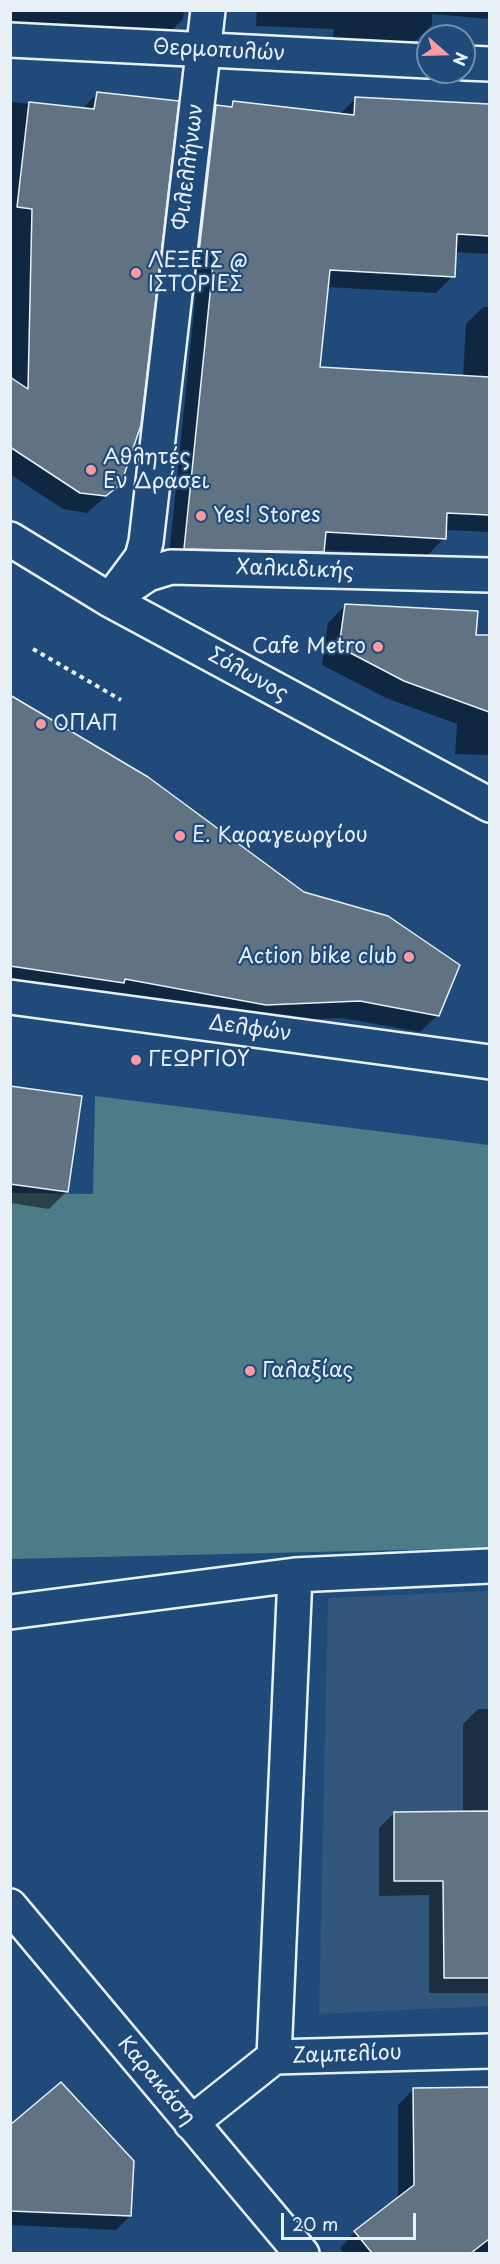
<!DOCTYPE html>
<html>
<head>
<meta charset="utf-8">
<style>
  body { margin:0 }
  #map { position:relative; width:500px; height:2264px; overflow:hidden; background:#1f4a7a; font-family:"Playpen Sans",sans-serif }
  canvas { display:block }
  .frame { position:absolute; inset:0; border:12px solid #e8f1f8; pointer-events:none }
  .north { position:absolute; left:416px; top:24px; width:60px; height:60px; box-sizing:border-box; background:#1f4a7a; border:2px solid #6f8dac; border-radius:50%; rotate:110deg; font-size:16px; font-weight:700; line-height:24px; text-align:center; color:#e8f1f8 }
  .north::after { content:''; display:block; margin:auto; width:21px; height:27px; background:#ff9aa2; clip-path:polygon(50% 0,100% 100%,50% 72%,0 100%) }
  .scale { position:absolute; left:281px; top:2213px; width:135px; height:27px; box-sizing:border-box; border:3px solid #e8f1f8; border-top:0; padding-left:8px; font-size:18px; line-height:21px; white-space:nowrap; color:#e8f1f8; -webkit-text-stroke:4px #1f4a7a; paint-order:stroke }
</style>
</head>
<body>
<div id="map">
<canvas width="500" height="2264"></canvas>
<div class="frame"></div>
<div class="north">N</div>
<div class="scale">20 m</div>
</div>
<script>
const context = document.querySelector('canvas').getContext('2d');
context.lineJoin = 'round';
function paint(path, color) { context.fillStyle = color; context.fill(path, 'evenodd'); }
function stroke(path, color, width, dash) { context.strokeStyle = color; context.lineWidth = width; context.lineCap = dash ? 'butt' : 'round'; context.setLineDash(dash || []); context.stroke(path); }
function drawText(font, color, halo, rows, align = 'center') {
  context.font = font + ' "Playpen Sans",sans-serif'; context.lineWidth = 4.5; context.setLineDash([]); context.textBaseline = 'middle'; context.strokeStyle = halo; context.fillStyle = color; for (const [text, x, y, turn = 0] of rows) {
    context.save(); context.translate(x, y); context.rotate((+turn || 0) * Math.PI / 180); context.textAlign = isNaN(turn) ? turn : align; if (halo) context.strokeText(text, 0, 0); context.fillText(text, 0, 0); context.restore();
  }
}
const built = new Path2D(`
  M 489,1591 L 489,2006 L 319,2014 L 328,1598 Z`);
const green = new Path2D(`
  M 95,1096 L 489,1145 L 489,1548 L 11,1559 L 11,1193 L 93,1194 Z`);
const shadow = new Path2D(`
  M 10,10 L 184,10 L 183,19 L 166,36 L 10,24 Z
  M 257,10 L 490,10 L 490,19 L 432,14 L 432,25 L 414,42 L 333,38 L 334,29 L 256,26 Z
  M 97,94 L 120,484 L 87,513 L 63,509 L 10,474 L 10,102 L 82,109 Z
  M 356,98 L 490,106 L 490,254 L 455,252 L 453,276 L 436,293 L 327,287 L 319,368 L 463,377 L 466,324 L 483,307 L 490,307 L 490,532 L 445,530 L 444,538 L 427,556 L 323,550 L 305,569 L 168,565 L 198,272 L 182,269 L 199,124 L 216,107 L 228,108 L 233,103 L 339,115 Z
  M 346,605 L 474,636 L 490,636 L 490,755 L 455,754 L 457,724 L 386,698 L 322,665 L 328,623 Z
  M 10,695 L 438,1015 L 420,1032 L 342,1018 L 248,1022 L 10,985 Z
  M 10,1087 L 67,1191 L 49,1209 L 10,1203 Z
  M 478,1709 L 490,1709 L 490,1993 L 429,1993 L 429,1895 L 379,1896 L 379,1828 L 394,1813 L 463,1813 L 463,1724 Z
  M 490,2088 L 490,2254 L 344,2254 L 340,2248 L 355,2232 L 398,2198 L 398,2105 L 414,2089 Z
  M 10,2127 L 130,2216 L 116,2230 L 10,2225 Z`);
const building = new Path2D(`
  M 97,92 L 179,101 L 141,425 L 121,484 L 106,496 L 80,493 L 10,447 L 10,377 L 28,389 L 32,209 L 17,207 L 29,102 L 94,109 Z
  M 355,97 L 489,104 L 489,236 L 457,234 L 455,277 L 330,270 L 320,367 L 489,377 L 489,515 L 447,513 L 446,539 L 326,532 L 324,552 L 184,549 L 214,255 L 199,252 L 216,105 L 232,107 L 233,101 L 354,115 Z
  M 345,604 L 478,611 L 476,635 L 489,635 L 489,712 L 404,681 L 339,647 Z
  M 10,695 L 148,777 L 304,892 L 388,916 L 460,965 L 439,1016 L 360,1001 L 266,1005 L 125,979 L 124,983 L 10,966 Z
  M 10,1086 L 82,1096 L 68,1192 L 10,1184 Z
  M 489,1811 L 489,1978 L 444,1978 L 443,1881 L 394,1881 L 394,1812 Z
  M 61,2082 L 134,2161 L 131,2216 L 10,2211 L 10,2125 Z
  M 489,2087 L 489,2239 L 471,2253 L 372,2253 L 354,2231 L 414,2185 L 413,2088 Z`);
const path = new Path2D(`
  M 33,649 L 121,700`);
const street = new Path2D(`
  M 10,40 L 428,61
  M 464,63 L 490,64
  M 10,539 L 110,600 L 490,805
  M 121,592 L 148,574 L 171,567 L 490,575
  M 110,600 L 142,557 L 146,542 L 208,10
  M 10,1612 L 295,1575 L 490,1566
  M 10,1906 L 302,2254
  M 274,2057 L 295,1575
  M 191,2123 L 274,2057 L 490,2051`);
const secondary = new Path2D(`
  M 10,997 L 490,1062`);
const markers = [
  [136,273,6,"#ff9aa2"],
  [91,470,6,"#ff9aa2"],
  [201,516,6,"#ff9aa2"],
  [378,647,6,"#ff9aa2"],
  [41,724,6,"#ff9aa2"],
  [180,836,6,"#ff9aa2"],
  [409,957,6,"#ff9aa2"],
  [136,1060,6,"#ff9aa2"],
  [250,1371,6,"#ff9aa2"]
];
const streetNames = [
  ["Θερμοπυλών",219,51,3],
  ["Φιλελλήνων",189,167,-83],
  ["Χαλκιδικής",295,570,2],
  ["Σόλωνος",248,675,29],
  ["Δελφών",250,1029,8],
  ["Ζαμπελίου",347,2055,-2],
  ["Καρακάση",156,2081,50]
];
const poiNames = [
  ["ΛΕΞΕΙΣ @",148,261],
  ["ΙΣΤΟΡΙΕΣ",148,285],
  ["Αθλητές",103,458],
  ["Εν Δράσει",103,482],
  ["Yes! Stores",213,516],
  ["Cafe Metro",366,647,"right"],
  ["ΟΠΑΠ",53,724],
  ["E. Καραγεωργίου",192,836],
  ["Action bike club",397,957,"right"],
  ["ΓΕΩΡΓΙΟΥ",148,1060],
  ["Γαλαξίας",262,1371]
];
paint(built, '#33567c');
paint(green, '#4b7c87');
paint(shadow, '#0007');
paint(building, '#617382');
stroke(building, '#e8f1f8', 1.5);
stroke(street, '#e8f1f8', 38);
stroke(secondary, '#e8f1f8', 38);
stroke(path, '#e8f1f8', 4, [4.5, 4.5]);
stroke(street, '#1f4a7a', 33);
stroke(secondary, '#1f4a7a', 33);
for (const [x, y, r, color] of markers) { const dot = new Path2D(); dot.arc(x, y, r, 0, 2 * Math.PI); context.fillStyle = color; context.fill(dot); stroke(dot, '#1f4a7a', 2); }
drawText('21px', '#e8f1f8', '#1f4a7a', streetNames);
drawText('21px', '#e8f1f8', '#1f4a7a', poiNames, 'left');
</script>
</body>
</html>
